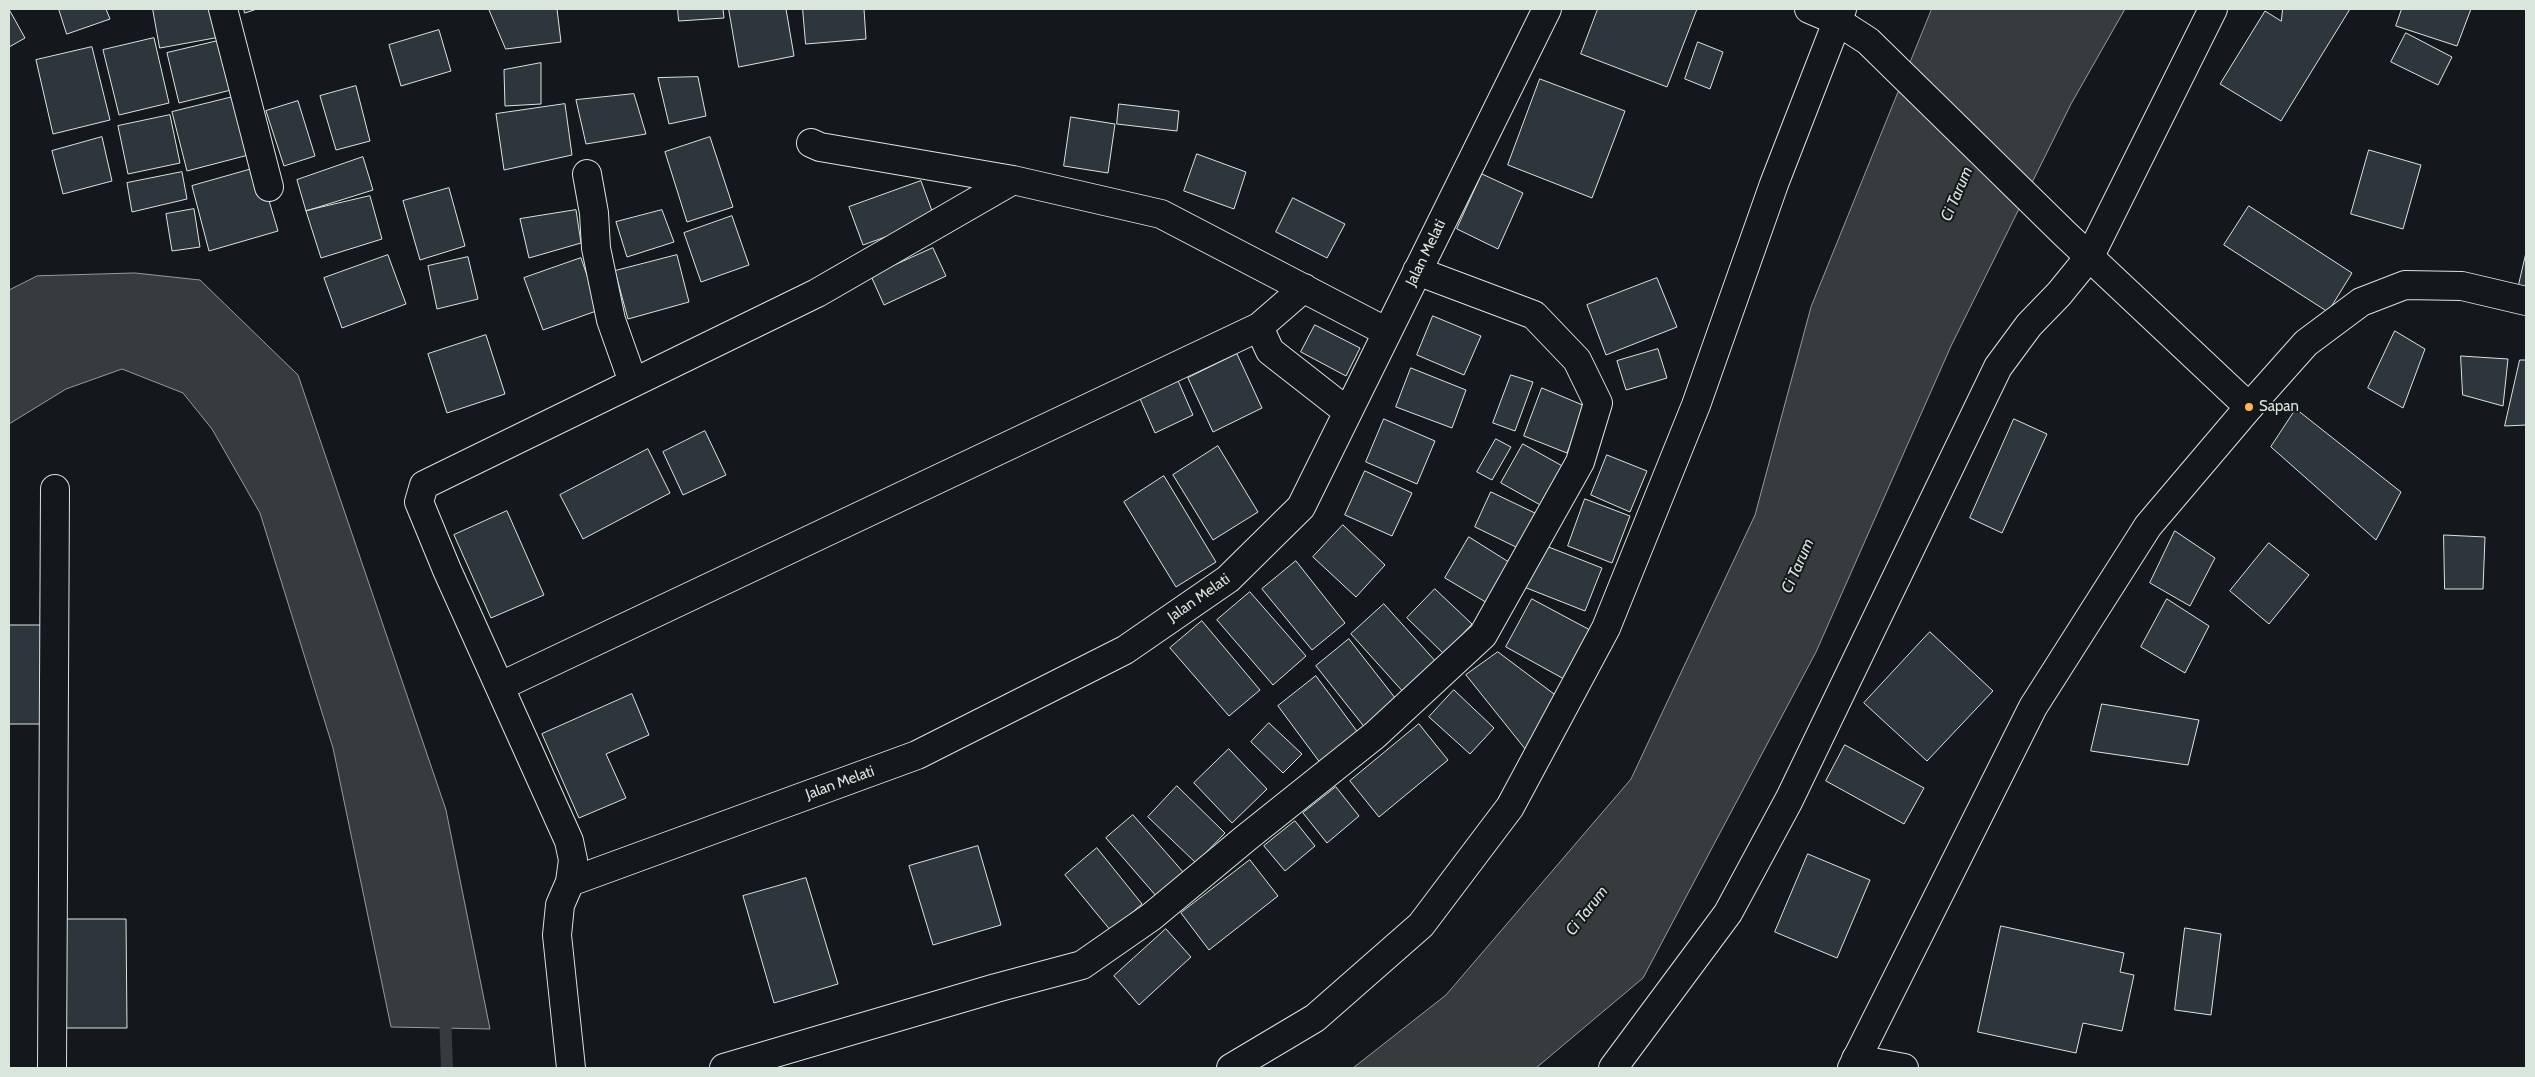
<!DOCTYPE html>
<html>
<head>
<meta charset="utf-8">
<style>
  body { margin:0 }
  #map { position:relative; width:2535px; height:1077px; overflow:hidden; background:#14181c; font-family:Cabin,sans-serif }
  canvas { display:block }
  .frame { position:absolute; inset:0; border:10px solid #d8e6dc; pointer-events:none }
</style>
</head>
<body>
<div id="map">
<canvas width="2535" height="1077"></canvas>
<div class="frame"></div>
</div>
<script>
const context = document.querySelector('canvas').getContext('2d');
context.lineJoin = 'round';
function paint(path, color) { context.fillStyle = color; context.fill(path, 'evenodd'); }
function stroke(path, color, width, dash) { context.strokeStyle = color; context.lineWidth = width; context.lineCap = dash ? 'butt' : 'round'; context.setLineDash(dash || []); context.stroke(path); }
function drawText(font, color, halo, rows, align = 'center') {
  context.font = font + ' Cabin,sans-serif'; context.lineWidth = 4; context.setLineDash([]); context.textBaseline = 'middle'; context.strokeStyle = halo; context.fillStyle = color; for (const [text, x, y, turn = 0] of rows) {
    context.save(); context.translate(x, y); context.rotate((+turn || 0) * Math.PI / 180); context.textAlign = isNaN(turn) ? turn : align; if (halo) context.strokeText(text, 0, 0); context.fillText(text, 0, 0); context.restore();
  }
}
const water = new Path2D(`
  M 1932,9 L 2125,9 L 2071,104 L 1951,346 L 1816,652 L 1643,978 L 1536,1068 L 1353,1068 L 1446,995 L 1631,779 L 1755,515 L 1811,307 Z
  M 135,273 L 200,280 L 298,375 L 446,810 L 490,1029 L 391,1027 L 333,748 L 260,513 L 212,429 L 183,393 L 122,369 L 66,389 L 9,424 L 9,290 L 37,276 Z`);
const stream = new Path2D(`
  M 445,1013 L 447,1068`);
const building = new Path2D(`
  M 59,9 L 106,9 L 110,19 L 67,34 Z
  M 153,9 L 214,9 L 220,37 L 160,48 Z
  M 244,9 L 257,9 L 245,13 Z
  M 489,9 L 557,9 L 561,42 L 506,49 Z
  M 678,9 L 723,9 L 724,18 L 679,21 Z
  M 729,9 L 786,9 L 794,56 L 739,67 Z
  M 803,9 L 864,9 L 866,39 L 806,44 Z
  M 1598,9 L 1697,9 L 1667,87 L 1581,54 Z
  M 2283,9 L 2350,9 L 2281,121 L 2220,84 L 2265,11 L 2281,21 Z
  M 2402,9 L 2471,9 L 2457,46 L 2396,26 Z
  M 10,11 L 25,38 L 9,47 L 9,12 Z
  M 439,30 L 451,71 L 401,86 L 389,45 Z
  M 2406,33 L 2452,57 L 2438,85 L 2391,62 Z
  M 154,38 L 169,103 L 119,115 L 103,50 Z
  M 222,40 L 235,89 L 179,103 L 167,53 Z
  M 1698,42 L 1723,52 L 1710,89 L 1685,79 Z
  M 92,47 L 110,120 L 53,134 L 36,60 Z
  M 541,63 L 541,104 L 505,106 L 504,70 Z
  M 698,77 L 706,116 L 669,124 L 658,78 Z
  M 1540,79 L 1625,111 L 1592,198 L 1508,165 Z
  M 356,86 L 370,141 L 336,150 L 320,96 Z
  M 634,94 L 646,134 L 586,144 L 576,100 Z
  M 241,95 L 256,153 L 187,171 L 172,112 Z
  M 298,101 L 315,156 L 284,166 L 266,111 Z
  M 565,104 L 572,155 L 504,170 L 496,114 Z
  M 1119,104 L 1179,111 L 1177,131 L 1117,124 Z
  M 170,115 L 180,163 L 128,174 L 118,126 Z
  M 1071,117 L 1115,124 L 1108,173 L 1064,166 Z
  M 102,137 L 112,181 L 63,194 L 52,151 Z
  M 710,137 L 733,207 L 687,222 L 665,152 Z
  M 2369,150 L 2421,165 L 2403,229 L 2351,214 Z
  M 1197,154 L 1246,172 L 1234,209 L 1184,191 Z
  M 363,157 L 373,190 L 306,211 L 297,180 Z
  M 259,167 L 278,231 L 209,251 L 192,186 Z
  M 182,172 L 187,199 L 132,212 L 127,183 Z
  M 1482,174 L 1523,193 L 1498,249 L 1457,229 Z
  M 921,181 L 935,219 L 863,245 L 849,207 Z
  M 449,188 L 465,246 L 420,260 L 403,201 Z
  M 370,196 L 382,239 L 321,258 L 306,211 Z
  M 1293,198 L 1345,224 L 1327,258 L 1276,232 Z
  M 2249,206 L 2352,273 L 2328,312 L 2224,245 Z
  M 194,209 L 200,247 L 172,251 L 166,214 Z
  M 576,210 L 581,243 L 529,258 L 520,219 Z
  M 662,210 L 674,242 L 627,257 L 616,222 Z
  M 732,216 L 749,265 L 701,282 L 684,233 Z
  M 933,248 L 946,276 L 884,305 L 871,276 Z
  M 2526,253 L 2526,296 L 2517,293 Z
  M 388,255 L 406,304 L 342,328 L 324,278 Z
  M 677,255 L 689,302 L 628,319 L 615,271 Z
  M 468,257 L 478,299 L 437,309 L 428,266 Z
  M 581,258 L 599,310 L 543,330 L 524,278 Z
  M 1657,278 L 1677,327 L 1606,355 L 1587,305 Z
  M 1433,316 L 1481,336 L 1464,375 L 1417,355 Z
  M 1315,325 L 1360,348 L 1346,376 L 1301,352 Z
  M 2395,331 L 2425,349 L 2403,408 L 2368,388 Z
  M 486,335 L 505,394 L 447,413 L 428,354 Z
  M 1658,349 L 1667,378 L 1626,390 L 1617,361 Z
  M 1237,354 L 1262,408 L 1213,432 L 1188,378 Z
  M 2461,356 L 2508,359 L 2503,406 L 2463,395 Z
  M 2520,360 L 2526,360 L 2526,425 L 2505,426 Z
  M 1411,368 L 1466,390 L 1452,428 L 1396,407 Z
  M 1511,375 L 1533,382 L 1515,431 L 1493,423 Z
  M 1176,376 L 1193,415 L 1155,433 L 1138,394 Z
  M 1542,388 L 1585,406 L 1567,453 L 1524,436 Z
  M 2296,409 L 2401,492 L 2376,540 L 2271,447 Z
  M 1384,419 L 1435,441 L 1417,484 L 1366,462 Z
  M 2014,419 L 2047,434 L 2002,533 L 1970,518 Z
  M 705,431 L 726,475 L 683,495 L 663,452 Z
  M 1496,439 L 1511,447 L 1492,480 L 1477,472 Z
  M 1523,444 L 1566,468 L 1544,507 L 1501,483 Z
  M 1218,446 L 1258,512 L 1213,540 L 1173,475 Z
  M 648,449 L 670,493 L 583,539 L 560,495 Z
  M 1607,455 L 1647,471 L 1630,512 L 1591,495 Z
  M 1365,471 L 1412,493 L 1392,536 L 1345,515 Z
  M 1164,476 L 1216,562 L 1176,587 L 1124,502 Z
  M 1491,492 L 1537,514 L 1520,549 L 1475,527 Z
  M 1585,499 L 1630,516 L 1612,563 L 1568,546 Z
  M 507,511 L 544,595 L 491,618 L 454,535 Z
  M 1343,525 L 1385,565 L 1356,597 L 1313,557 Z
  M 2175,531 L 2215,558 L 2190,606 L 2150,583 Z
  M 2444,535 L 2485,537 L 2483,589 L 2445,589 Z
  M 1469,537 L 1512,564 L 1489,604 L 1445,578 Z
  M 2269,543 L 2309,575 L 2269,624 L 2230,591 Z
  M 1541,544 L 1602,568 L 1585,611 L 1524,587 Z
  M 1296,561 L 1345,623 L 1312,650 L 1262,589 Z
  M 1435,589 L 1472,624 L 1444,654 L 1407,618 Z
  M 1250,592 L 1306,656 L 1273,685 L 1217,620 Z
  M 1532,599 L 1590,630 L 1564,679 L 1506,647 Z
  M 2167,599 L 2209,626 L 2185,673 L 2141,647 Z
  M 1384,604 L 1438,664 L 1405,694 L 1351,634 Z
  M 1202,621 L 1260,690 L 1229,716 L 1170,648 Z
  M 9,625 L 49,625 L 48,724 L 9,724 Z
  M 1930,632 L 1993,691 L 1927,761 L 1864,703 Z
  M 1349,639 L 1399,703 L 1366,729 L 1316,666 Z
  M 1498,652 L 1558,697 L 1526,750 L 1466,675 Z
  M 1316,676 L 1359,734 L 1321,764 L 1278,706 Z
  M 1454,690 L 1494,728 L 1470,754 L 1429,717 Z
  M 632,694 L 649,735 L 606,754 L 626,798 L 579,818 L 542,734 Z
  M 2102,704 L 2199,720 L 2188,765 L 2091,751 Z
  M 1269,723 L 1302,754 L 1283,773 L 1251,742 Z
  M 1419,724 L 1448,760 L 1379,817 L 1350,781 Z
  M 1845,745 L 1924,788 L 1904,824 L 1826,781 Z
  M 1229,749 L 1267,789 L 1232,823 L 1194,783 Z
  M 1177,786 L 1225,833 L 1196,863 L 1148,817 Z
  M 1336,787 L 1359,816 L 1327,843 L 1303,813 Z
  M 1133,815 L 1184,873 L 1157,897 L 1106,838 Z
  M 1295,821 L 1315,846 L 1285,871 L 1264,846 Z
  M 978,846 L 1001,925 L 933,945 L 909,866 Z
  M 1097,848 L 1142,904 L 1111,931 L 1065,875 Z
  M 1808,854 L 1870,880 L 1837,958 L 1775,932 Z
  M 1250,860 L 1278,896 L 1209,950 L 1181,913 Z
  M 806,878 L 838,984 L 774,1003 L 743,896 Z
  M 61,919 L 126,919 L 127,1028 L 61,1028 Z
  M 2001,926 L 2124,953 L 2120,972 L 2134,975 L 2122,1031 L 2083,1023 L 2076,1053 L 1978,1032 Z
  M 2185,928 L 2221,934 L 2211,1015 L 2175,1010 Z
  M 1166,929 L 1191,957 L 1139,1005 L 1114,976 Z`);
const street = new Path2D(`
  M 223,9 L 269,187
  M 811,143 L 820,147 L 1013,180 L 1161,214 L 1387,332
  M 587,174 L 594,213 L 596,248 L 611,320 L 633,382
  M 1304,288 L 1259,327 L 1270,351 L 1348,412
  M 501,686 L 1259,327
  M 570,882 L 917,755 L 1125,650 L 1228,579 L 1301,507 L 1547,9
  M 1856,1059 L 1904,1068
  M 52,1068 L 55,489
  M 571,1068 L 557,935 L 560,905 L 570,882 L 573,860 L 569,841 L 447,570 L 419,502 L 424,485 L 817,293 L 1013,180
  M 724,1068 L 996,988 L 1082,965 L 1151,917 L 1246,838 L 1375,735 L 1483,635 L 1580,462 L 1598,403 L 1577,360 L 1534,315 L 1417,271
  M 1231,1068 L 1315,1018 L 1421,925 L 1510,807 L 1606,628 L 1696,405 L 1774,184 L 1842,9
  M 1613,1068 L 1728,913 L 1789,800 L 1998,367 L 2029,325 L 2059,294 L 2090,256 L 2213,9`);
const secondary = new Path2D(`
  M 1809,9 L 1837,21 L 1868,41 L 2065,234 L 2249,407`);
const primary = new Path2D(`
  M 1852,1068 L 2033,707 L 2148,526 L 2249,407 L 2306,343 L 2361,302 L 2405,285 L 2462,286 L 2526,301`);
const markers = [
  [2249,407,5,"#ffb74d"]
];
const streetNames = [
  ["Jalan Melati",1426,253,-64],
  ["Jalan Melati",1199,598,-35],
  ["Jalan Melati",840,783,-20]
];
const poiNames = [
  ["Sapan",2259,407]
];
const waterNames = [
  ["Ci Tarum",1957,194,-67],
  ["Ci Tarum",1798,566,-66],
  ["Ci Tarum",1587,911,-52]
];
paint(water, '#363b3e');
stroke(water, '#939e99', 1);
stroke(stream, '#363b3e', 12);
paint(building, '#2c363c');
stroke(building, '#d8e6dc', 1);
stroke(street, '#d8e6dc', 30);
stroke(secondary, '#d8e6dc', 30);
stroke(primary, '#d8e6dc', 30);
stroke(street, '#14181c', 28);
stroke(secondary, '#14181c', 28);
stroke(primary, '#14181c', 28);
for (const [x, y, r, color] of markers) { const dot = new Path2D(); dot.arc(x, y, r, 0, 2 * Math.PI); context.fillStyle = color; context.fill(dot); stroke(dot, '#14181c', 2); }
drawText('15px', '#d8e6dc', '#14181c', streetNames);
drawText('15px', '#d8e6dc', '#14181c', poiNames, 'left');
drawText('italic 16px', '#d8e6dc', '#14181c', waterNames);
</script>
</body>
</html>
